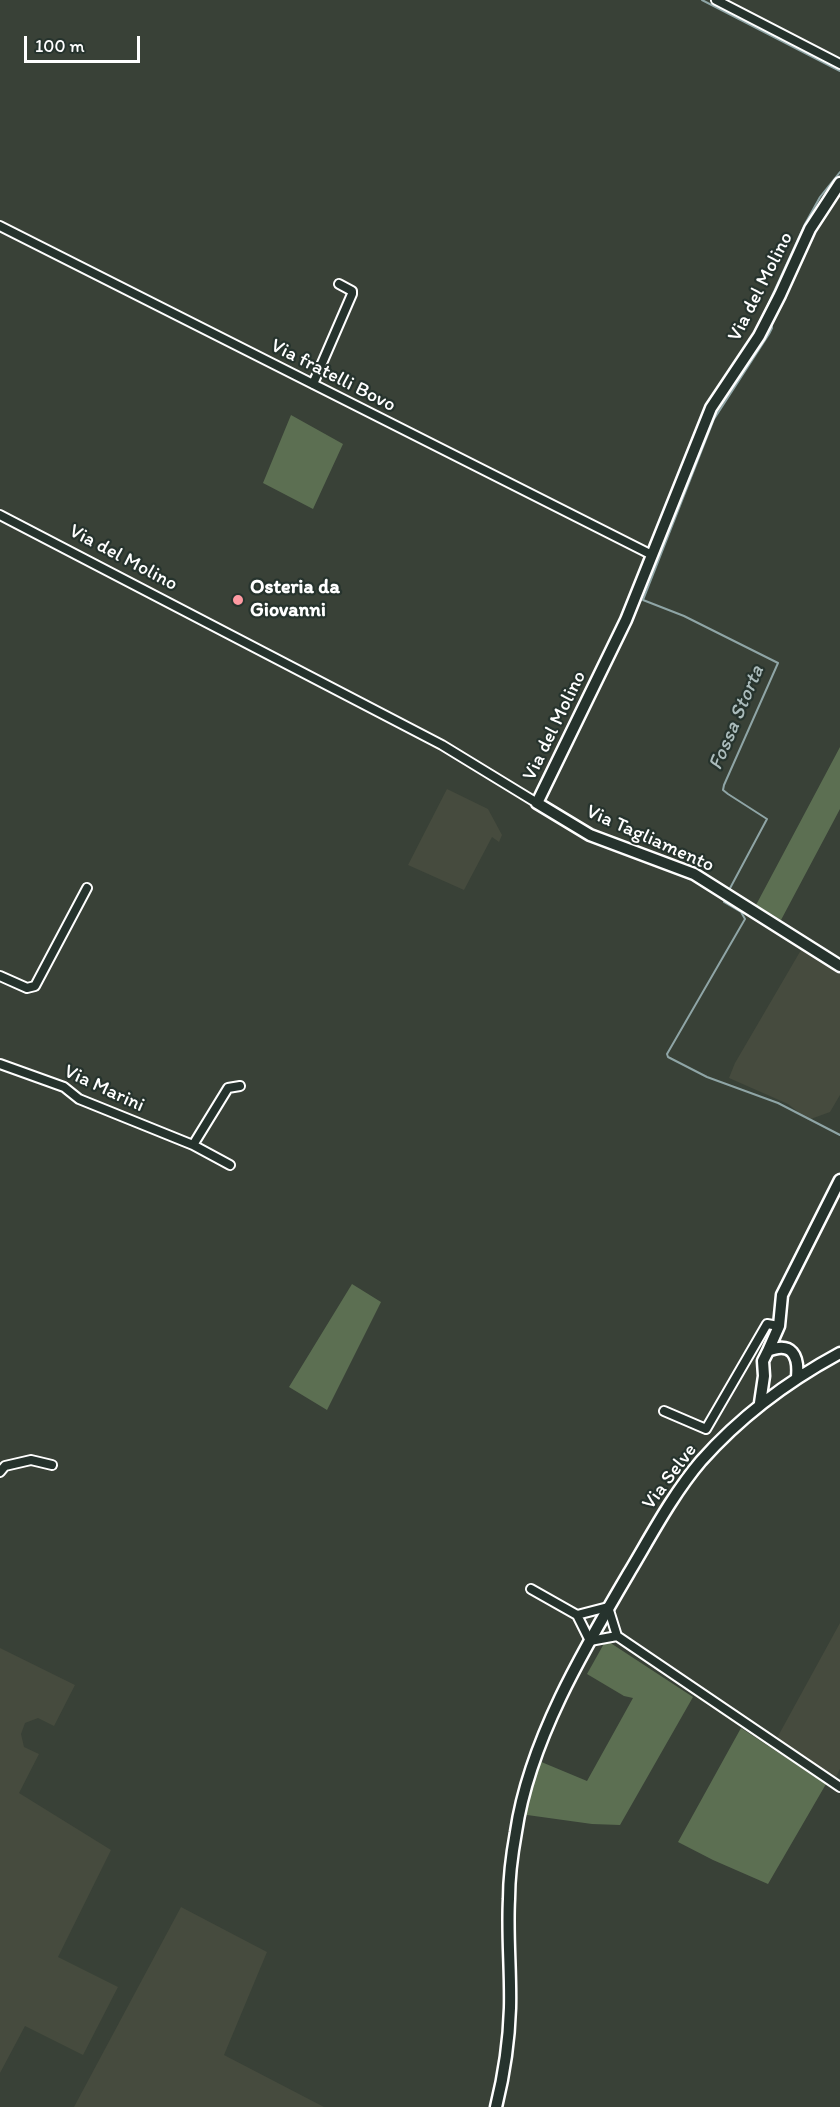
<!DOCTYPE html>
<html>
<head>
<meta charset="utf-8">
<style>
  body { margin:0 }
  #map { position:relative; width:840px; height:2107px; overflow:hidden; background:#394137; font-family:Itim,sans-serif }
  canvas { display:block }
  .scale { position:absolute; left:24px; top:36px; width:116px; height:27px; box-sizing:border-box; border:3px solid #fff; border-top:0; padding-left:8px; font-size:18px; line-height:21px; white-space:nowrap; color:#fff; -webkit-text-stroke:4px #26332d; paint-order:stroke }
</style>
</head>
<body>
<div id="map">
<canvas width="840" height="2107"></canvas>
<div class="scale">100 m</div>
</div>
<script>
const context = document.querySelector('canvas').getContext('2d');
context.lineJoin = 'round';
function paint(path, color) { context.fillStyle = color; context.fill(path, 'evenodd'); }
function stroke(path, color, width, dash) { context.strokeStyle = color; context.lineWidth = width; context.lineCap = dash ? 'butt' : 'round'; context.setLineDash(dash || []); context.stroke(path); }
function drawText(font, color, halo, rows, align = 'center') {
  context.font = font + ' Itim,sans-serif'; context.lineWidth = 4.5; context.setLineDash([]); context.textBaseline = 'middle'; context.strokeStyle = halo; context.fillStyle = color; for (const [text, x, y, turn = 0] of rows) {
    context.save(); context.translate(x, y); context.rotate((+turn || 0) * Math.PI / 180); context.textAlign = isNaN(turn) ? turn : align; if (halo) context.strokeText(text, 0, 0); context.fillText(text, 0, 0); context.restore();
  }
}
const built = new Path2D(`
  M 447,789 L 488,809 L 502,835 L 499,842 L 492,837 L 464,890 L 408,865 Z
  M 801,950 L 840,974 L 840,1095 L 830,1112 L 808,1120 L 788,1104 L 729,1078 L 735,1063 Z
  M 840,1623 L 840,1769 L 836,1777 L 777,1738 Z
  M 0,1648 L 75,1685 L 54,1726 L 38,1718 L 25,1723 L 21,1734 L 24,1747 L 39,1754 L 19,1793 L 111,1850 L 58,1957 L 118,1987 L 83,2055 L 25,2026 L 0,2073 Z
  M 181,1907 L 267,1952 L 224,2055 L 324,2107 L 74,2107 Z`);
const green = new Path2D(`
  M 291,415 L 343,444 L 313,509 L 263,483 Z
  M 840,747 L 840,809 L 781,920 L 756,905 Z
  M 352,1284 L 381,1302 L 327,1410 L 289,1387 Z
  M 606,1640 L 693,1697 L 620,1825 L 592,1824 L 520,1814 L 539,1761 L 587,1781 L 633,1698 L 624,1696 L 587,1674 Z
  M 741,1728 L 826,1784 L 768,1884 L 713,1860 L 678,1842 Z`);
const stream = new Path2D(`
  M 702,0 L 840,71
  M 763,320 L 762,318 L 805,224 L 820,197 L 840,172
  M 728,892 L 767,819 L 728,794 L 723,790 L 724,785 L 778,663 L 684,616 L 643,600 L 714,419 L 769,334 L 772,328 L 771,322
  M 726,897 L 724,902 L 741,912 L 745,919 L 667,1054 L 668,1057 L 707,1077 L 778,1103 L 840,1135`);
const street = new Path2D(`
  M 716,0 L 840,64
  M 0,226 L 652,555
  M 313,384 L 352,294 L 352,291 L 339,284
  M 0,515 L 442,745 L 537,803
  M 0,976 L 27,988 L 35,986 L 87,888
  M 0,1064 L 64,1087 L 79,1099 L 193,1145 L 230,1165
  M 193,1145 L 228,1088 L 240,1086
  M 664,1411 L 706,1429 L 767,1324 L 779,1326
  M 0,1472 L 5,1466 L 31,1460 L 52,1465
  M 531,1589 L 577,1615 L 590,1641 L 617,1636
  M 577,1615 L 608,1607 L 617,1636 L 840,1787`);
const secondary = new Path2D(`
  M 840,183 L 810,229 L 780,295 L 759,336 L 711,408 L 626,620 L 537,803 L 590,835 L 694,874 L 840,966
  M 768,1351 L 779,1326 L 782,1295 L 840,1180
  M 760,1403 L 764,1376 L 763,1361 L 768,1351 C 792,1341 799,1356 797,1377
  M 496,2107 C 504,2075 509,2042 510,2008 C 511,1972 507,1936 509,1899 C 509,1877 512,1854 516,1832 C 529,1742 584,1649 630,1571 C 652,1534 673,1494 701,1461 C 741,1416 788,1381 840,1353`);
const markers = [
  [238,600,6,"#ff9aa2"]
];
const streetNames = [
  ["Via del Molino",761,287,-63],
  ["Via fratelli Bovo",333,376,27],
  ["Via del Molino",123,558,28],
  ["Via del Molino",555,726,-64],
  ["Via Tagliamento",650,839,24],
  ["Via Marini",104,1089,25],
  ["Via Selve",670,1477,-53]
];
const poiNames = [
  ["Osteria da",250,588],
  ["Giovanni",250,611]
];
const waterNames = [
  ["Fossa Storta",737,718,-67]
];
paint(built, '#464b3e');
paint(green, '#5c6f52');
stroke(stream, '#8fa5a6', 2);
stroke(street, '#fff', 12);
stroke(secondary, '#fff', 15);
stroke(street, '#26332d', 8);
stroke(secondary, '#26332d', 10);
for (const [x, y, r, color] of markers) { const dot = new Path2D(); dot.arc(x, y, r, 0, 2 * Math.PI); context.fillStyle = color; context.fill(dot); stroke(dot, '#26332d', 2); }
drawText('20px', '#fff', '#26332d', streetNames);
drawText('bold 20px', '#fff', '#26332d', poiNames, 'left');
drawText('italic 21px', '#abbcbc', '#26332d', waterNames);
</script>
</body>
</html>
